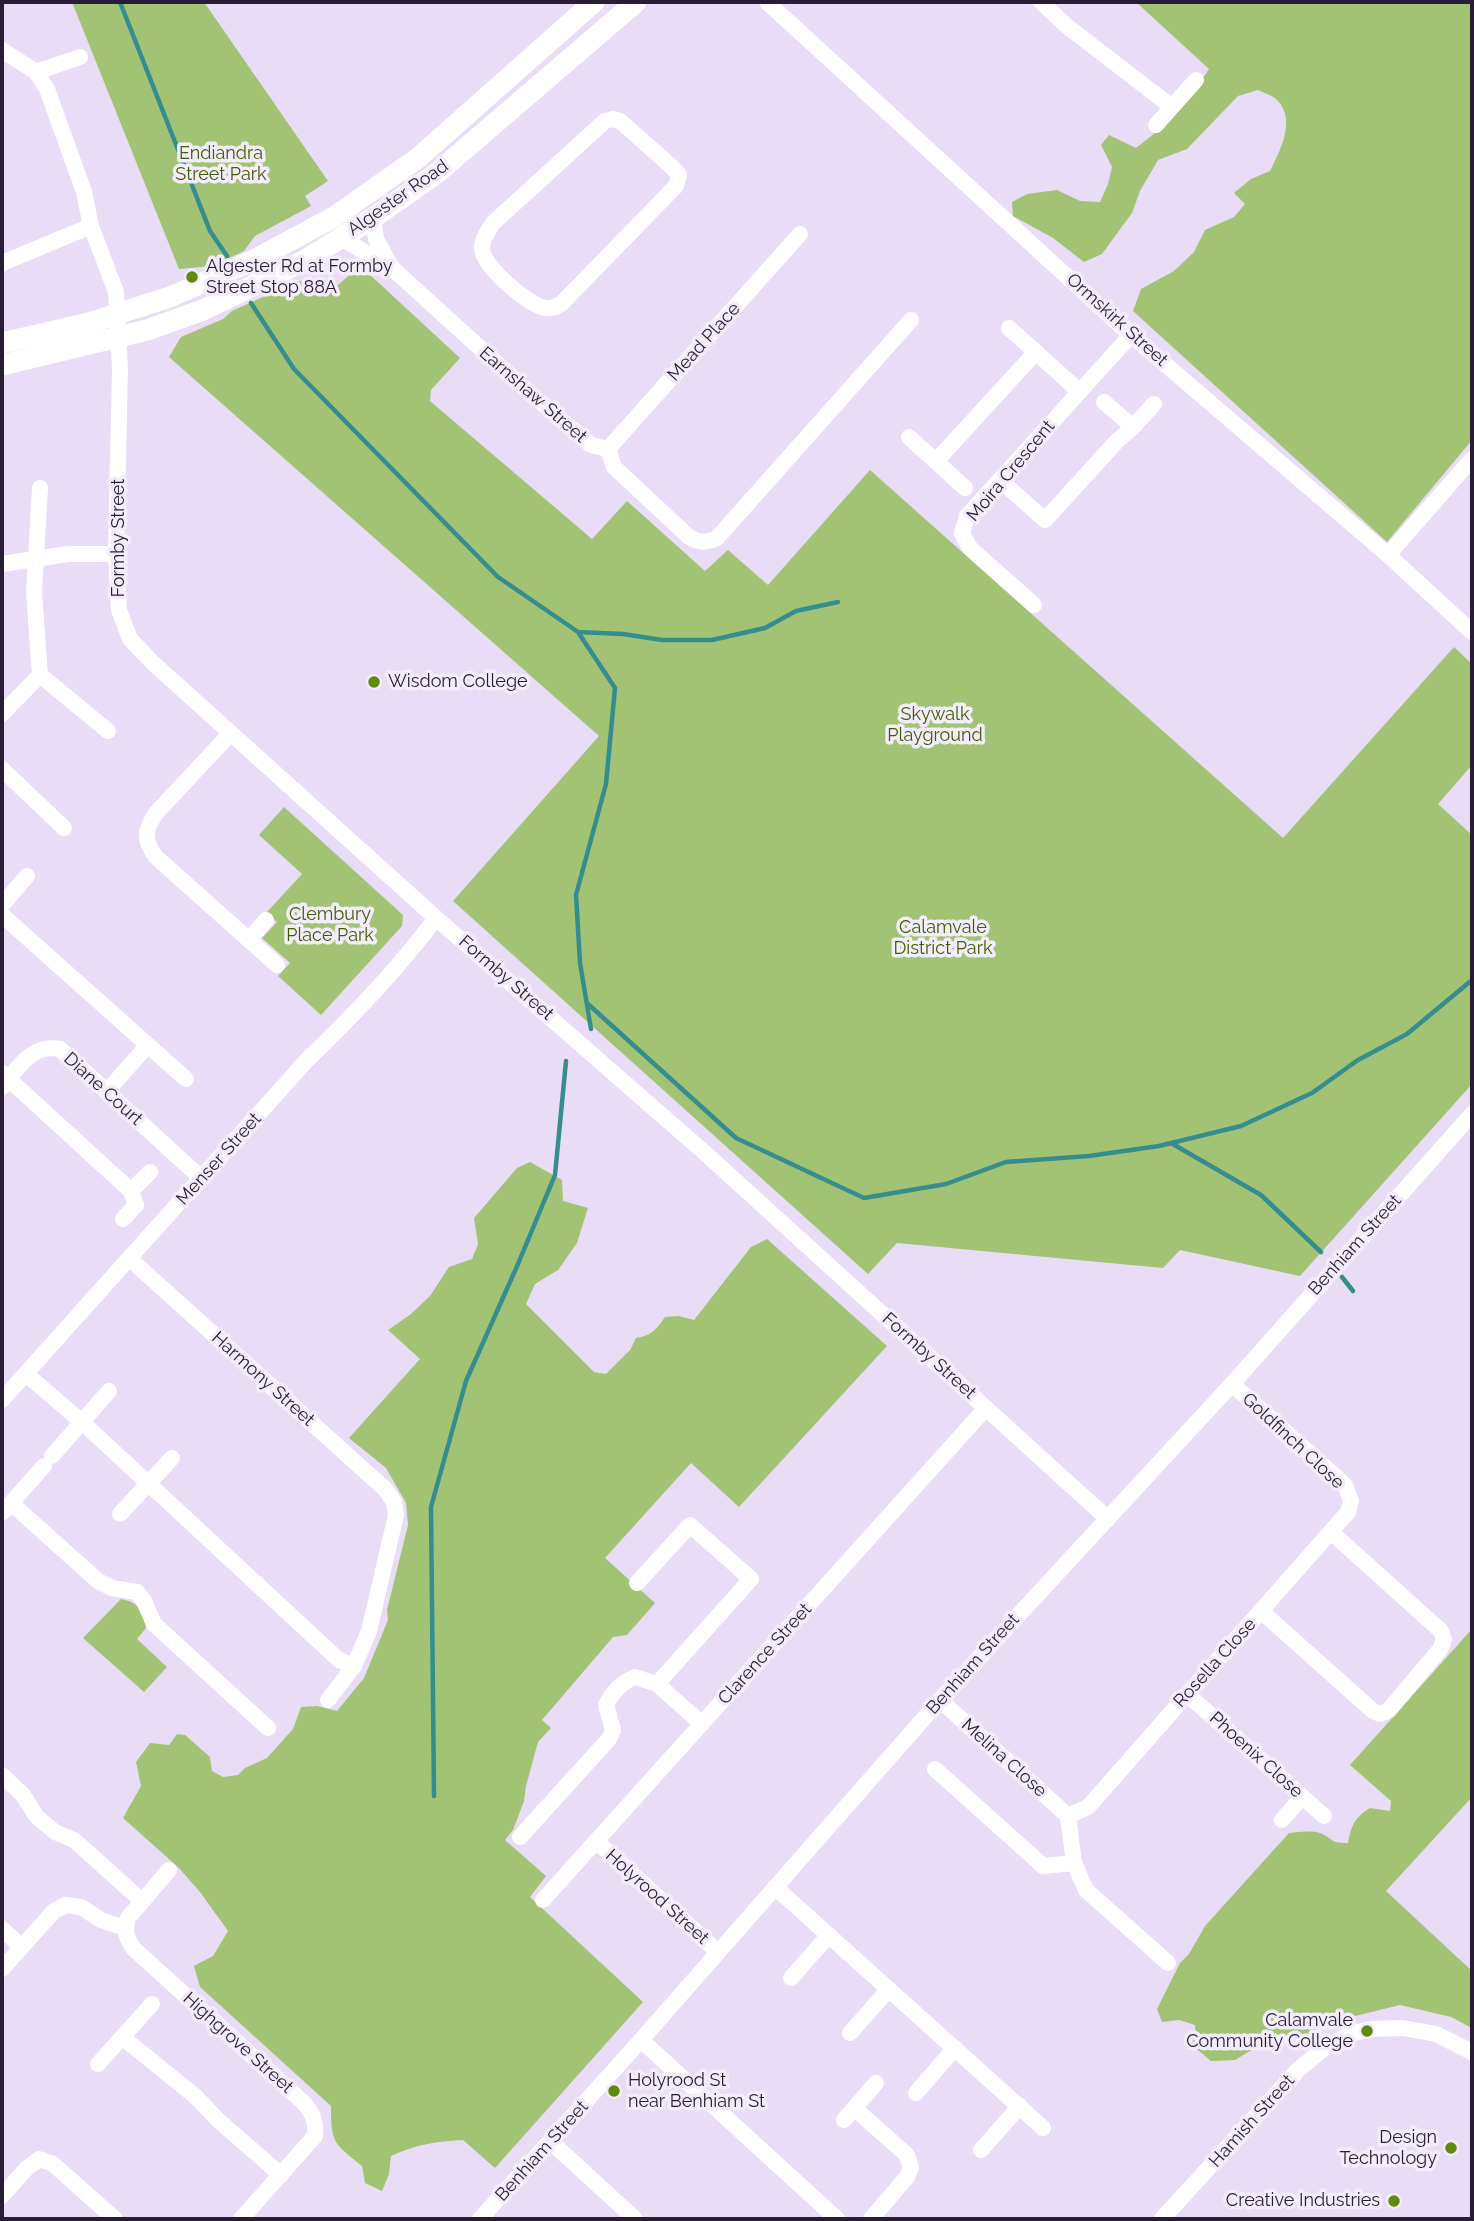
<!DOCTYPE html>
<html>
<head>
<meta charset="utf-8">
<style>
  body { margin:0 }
  #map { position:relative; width:1474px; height:2221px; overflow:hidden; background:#e9dcf7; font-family:Raleway,sans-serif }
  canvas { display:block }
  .frame { position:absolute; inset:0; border:4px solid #291c35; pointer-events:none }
</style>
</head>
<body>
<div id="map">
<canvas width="1474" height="2221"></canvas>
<div class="frame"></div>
</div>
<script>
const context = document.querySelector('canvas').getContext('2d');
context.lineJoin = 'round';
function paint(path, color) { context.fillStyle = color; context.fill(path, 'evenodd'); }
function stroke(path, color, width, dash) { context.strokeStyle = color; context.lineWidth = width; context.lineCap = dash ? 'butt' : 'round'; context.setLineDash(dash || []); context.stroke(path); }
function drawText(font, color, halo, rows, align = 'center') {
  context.font = font + ' Raleway,sans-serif'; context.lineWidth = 7; context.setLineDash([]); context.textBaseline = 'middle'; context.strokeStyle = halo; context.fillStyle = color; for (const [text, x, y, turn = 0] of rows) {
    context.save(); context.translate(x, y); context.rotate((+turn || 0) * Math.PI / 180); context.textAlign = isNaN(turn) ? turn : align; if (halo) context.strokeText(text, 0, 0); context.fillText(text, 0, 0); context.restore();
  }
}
const green = new Path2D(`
  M 72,2 L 204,2 L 328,181 L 305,196 L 311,206 L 255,236 L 244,251 L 212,266 L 179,269 Z
  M 1136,2 L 1472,2 L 1472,440 L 1387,542 L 1133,311 L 1141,289 L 1174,271 L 1194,252 L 1205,230 L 1234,217 L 1245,204 L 1234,193 L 1251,179 L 1270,171 C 1280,151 1296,121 1278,101 C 1274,96 1264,93 1258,90 L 1238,96 L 1187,149 L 1158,160 L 1140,191 L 1132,213 L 1102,254 L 1084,262 L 1053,238 L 1013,216 L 1012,202 L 1027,194 L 1057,190 L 1080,201 L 1100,202 L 1108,184 L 1112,167 L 1101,145 L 1109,135 L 1136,148 C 1169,123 1186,104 1209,69 Z
  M 353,272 L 368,273 L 460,358 L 431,390 L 430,401 L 592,539 L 627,501 L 705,571 L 728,550 L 768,585 L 870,470 L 1283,838 L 1454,647 L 1472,664 L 1472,765 L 1438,804 L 1472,835 L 1472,1084 L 1300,1276 L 1180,1250 L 1163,1268 L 897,1243 L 868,1274 L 453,901 L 599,736 L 169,357 L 181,337 L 223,319 L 232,311 L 298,281 L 338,285 Z
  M 284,807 L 403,915 L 402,926 L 321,1015 L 278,976 L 290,963 L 262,938 L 277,922 L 266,913 L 302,874 L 259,835 Z
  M 530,1162 L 562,1180 L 563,1201 L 588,1208 L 577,1243 L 558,1270 L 535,1284 L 526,1304 L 594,1372 L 606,1374 L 630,1350 L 636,1338 C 651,1336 657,1329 665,1317 L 679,1316 L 694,1320 L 751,1247 L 767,1239 L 887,1346 L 739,1507 L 691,1463 L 605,1558 L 655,1603 L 627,1635 L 613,1637 L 542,1720 L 551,1728 L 538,1742 L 526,1786 L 524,1801 L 513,1830 L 505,1840 L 546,1876 L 530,1897 L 643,2002 L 495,2168 L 463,2140 C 438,2141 414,2145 391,2156 L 389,2174 L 382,2191 L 365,2183 L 362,2166 C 334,2143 331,2144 331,2106 L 200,1987 L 194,1966 L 213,1956 L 228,1931 L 200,1892 L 179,1868 L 123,1818 L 141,1786 L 136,1762 L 150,1743 L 169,1745 L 177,1734 L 185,1735 L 210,1757 L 212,1771 L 223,1777 L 238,1775 L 245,1768 L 267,1758 L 293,1729 L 301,1707 L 317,1706 L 337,1711 L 364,1678 L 388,1620 L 387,1610 L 408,1525 L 406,1503 L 386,1468 L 349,1438 L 420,1359 L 388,1330 L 411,1314 L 430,1296 L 449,1267 L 472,1259 L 478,1244 L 474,1218 L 517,1168 Z
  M 121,1599 C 138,1602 144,1611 146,1628 L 137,1639 L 167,1667 L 144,1692 L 83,1638 Z
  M 1472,1629 L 1472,1797 L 1386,1891 L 1472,1971 L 1472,2028 L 1451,2017 L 1400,2005 L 1339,2020 L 1299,2037 L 1276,2035 L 1235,2060 L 1211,2061 L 1191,2044 L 1196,2037 L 1195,2025 L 1179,2020 L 1162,2022 L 1157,2009 L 1180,1963 L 1189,1954 L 1205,1926 L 1289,1833 C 1299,1832 1310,1830 1320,1833 C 1334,1839 1329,1843 1348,1843 C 1351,1826 1355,1817 1370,1808 L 1390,1811 L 1391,1801 L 1350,1765 Z`);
const stream = new Path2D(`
  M 120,2 L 210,231 L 227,256
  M 251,303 L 294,369 L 498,577 L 578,632 L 615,688 L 606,784 L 576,895 L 580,963 L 591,1029
  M 578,632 L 623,634 L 662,640 L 712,640 L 765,628 L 796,611 L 838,602
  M 588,1004 L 736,1138 L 864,1198 L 946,1184 L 1006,1162 L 1089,1156 L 1159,1146 L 1241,1126 L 1312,1093 L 1358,1060 L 1407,1034 L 1472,980
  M 1171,1143 L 1261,1195 L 1321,1252
  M 1342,1277 L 1353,1291
  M 434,1796 L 431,1507 L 466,1381 L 518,1264 L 555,1175 L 566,1061`);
const minor = new Path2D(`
  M 767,2 L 1131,335 L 1388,555 L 1472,632
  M 1041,2 L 1068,27 L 1172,107
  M 2,50 L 36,72 L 47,89 L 84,192 L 91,226 L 116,292 L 120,369 L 116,554 L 119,610 L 130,639 L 153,663 L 436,918 L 705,1153 L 1108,1519
  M 36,72 L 80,57
  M 613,119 L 620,121 L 672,167 L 679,175 L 676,186 L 561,304 C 555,307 551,309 545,308 C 528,305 482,266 482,248 C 482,239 488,231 493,223 L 605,121 Z
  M 1156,125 L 1196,80
  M 373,218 L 376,239 L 392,268 L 524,388 L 591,445 L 608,449 L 614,467 L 689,537 C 700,543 706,543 717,538 L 911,320
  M 341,238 L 390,267
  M 2,263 L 91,226
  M 1009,328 L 1079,391
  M 1104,402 L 1133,427
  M 909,437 L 965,488
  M 608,449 L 800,234
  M 936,461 L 1036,352
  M 1000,480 L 1045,520 L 1117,441 L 1131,429 L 1154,404
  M 40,488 L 34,592 L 40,675 L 108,731
  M 1388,555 L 1472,459
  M 2,564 L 68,554 L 116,554
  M 1034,605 L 970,548 L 962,534 L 967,516 L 1131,335
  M 2,714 L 40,675
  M 231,733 L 156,813 C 144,832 143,839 156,857 L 249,940
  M 2,769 L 64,828
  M 2,905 L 27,876
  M 2,915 L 186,1079
  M 266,920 L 249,940 L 277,965
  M 2,1073 L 131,1191 L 136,1205 L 123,1219
  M 2,1087 C 19,1067 31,1044 60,1049 L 201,1178
  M 107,1091 L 148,1045
  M 131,1191 L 150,1172
  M 130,1259 L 386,1490 L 394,1502 L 396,1515 L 369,1631 L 354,1666 L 328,1700
  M 26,1374 L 83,1423 L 339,1660 L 354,1666
  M 2,1400 L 307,1060 C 353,1016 398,969 436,918
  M 52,1456 L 109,1391
  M 11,1503 L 44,1466
  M 2,1513 L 11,1503 L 98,1581 L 112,1588 L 137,1592 L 144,1601 L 154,1624 L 268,1728
  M 120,1514 L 172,1458
  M 637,1583 L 690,1525 L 751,1579 L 657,1684
  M 1261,1611 L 1373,1711 L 1380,1714 L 1389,1710 L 1441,1648 L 1444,1639 L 1441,1631 L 1331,1532
  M 1187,1694 L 1324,1816
  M 940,1700 L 1068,1816
  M 935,1769 L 1043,1866 L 1074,1863
  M 2,1775 L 23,1795 L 36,1816 L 55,1832 L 74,1840 L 142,1901
  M 1068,1816 L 1088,1807 L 1348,1512 L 1351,1501 L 1345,1485 L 1232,1384
  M 1068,1816 L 1074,1863 L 1086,1890 L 1168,1963
  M 1282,1820 L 1302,1797
  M 520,1837 L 609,1739 L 613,1730 L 606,1705 C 613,1691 621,1683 635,1677 L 657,1684 L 702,1724
  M 596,1841 L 718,1952
  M 169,1870 L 128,1918 C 124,1931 126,1938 134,1949 L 303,2102 C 312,2113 317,2121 315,2136 L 241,2219
  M 775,1887 L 1043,2128
  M 543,1900 L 986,1408
  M 2,1929 L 22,1947
  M 2,1969 L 54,1911 L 66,1905 L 81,1907 L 101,1920 L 125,1928
  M 791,1978 L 829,1935
  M 850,2033 L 889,1989
  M 122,2037 L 195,2096 L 218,2120 L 281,2175
  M 641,2040 L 837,2219
  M 98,2064 L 152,2004
  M 916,2093 L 955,2048
  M 854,2108 L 907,2155 L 911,2167 L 907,2177 L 871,2219
  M 844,2120 L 876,2083
  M 551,2142 L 635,2219
  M 981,2150 L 1020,2106
  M 2,2196 L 26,2169 L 39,2159 L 53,2164 L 115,2219
  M 480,2219 L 641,2040 L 940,1700 L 1232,1384 L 1472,1114
  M 1162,2219 L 1299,2069 L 1327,2046 L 1354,2033 L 1371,2029 L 1403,2028 L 1436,2034 L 1472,2052`);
const secondary = new Path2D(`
  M 2,343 L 89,323 L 170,297 L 254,260 L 334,217 L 418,158 L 594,2
  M 2,365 L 147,330 L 203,310 L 302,262 L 373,218 L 437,173 L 636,2`);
const markers = [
  [192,277,7,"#62880e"],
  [374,682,7,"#62880e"],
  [1367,2031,7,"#62880e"],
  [614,2091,7,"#62880e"],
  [1451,2148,7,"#62880e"],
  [1394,2201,7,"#62880e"]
];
const parkNames = [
  ["Endiandra",221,154],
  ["Street Park",221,175],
  ["Skywalk",935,715],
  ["Playground",935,736],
  ["Clembury",330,915],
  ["Place Park",330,936],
  ["Calamvale",943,928],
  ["District Park",943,949]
];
const streetNames = [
  ["Algester Road",398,198,-35],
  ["Ormskirk Street",1117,320,42],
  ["Mead Place",704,342,-48],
  ["Earnshaw Street",533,395,41],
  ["Moira Crescent",1011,471,-50],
  ["Formby Street",119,538,-90],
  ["Formby Street",506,978,41],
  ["Diane Court",103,1089,42],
  ["Menser Street",219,1159,-48],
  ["Benhiam Street",1355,1245,-48],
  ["Formby Street",929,1356,42],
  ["Harmony Street",263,1379,42],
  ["Goldfinch Close",1293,1441,43],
  ["Clarence Street",765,1654,-48],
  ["Rosella Close",1215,1663,-48],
  ["Benhiam Street",973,1664,-48],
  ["Phoenix Close",1256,1755,42],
  ["Melina Close",1004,1758,42],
  ["Holyrood Street",657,1897,42],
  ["Highgrove Street",238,2043,42],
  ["Hamish Street",1252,2121,-48],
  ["Benhiam Street",542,2151,-48]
];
const poiNames = [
  ["Algester Rd at Formby",206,267],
  ["Street Stop 88A",206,288],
  ["Wisdom College",388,682],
  ["Calamvale",1353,2021,"right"],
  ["Community College",1353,2042,"right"],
  ["Holyrood St",628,2081],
  ["near Benhiam St",628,2102],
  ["Design",1437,2138,"right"],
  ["Technology",1437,2159,"right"],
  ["Creative Industries",1380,2201,"right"]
];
paint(green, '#a2c373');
stroke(stream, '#368d8d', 4.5);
stroke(minor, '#fff', 16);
stroke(secondary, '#fff', 21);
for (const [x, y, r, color] of markers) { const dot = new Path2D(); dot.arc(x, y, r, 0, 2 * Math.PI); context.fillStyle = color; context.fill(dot); stroke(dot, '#f3ecfa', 2.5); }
drawText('18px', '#425d00', '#f3ecfa', parkNames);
drawText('18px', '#291c35', '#f3ecfa', streetNames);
drawText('18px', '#291c35', '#f3ecfa', poiNames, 'left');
</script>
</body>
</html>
